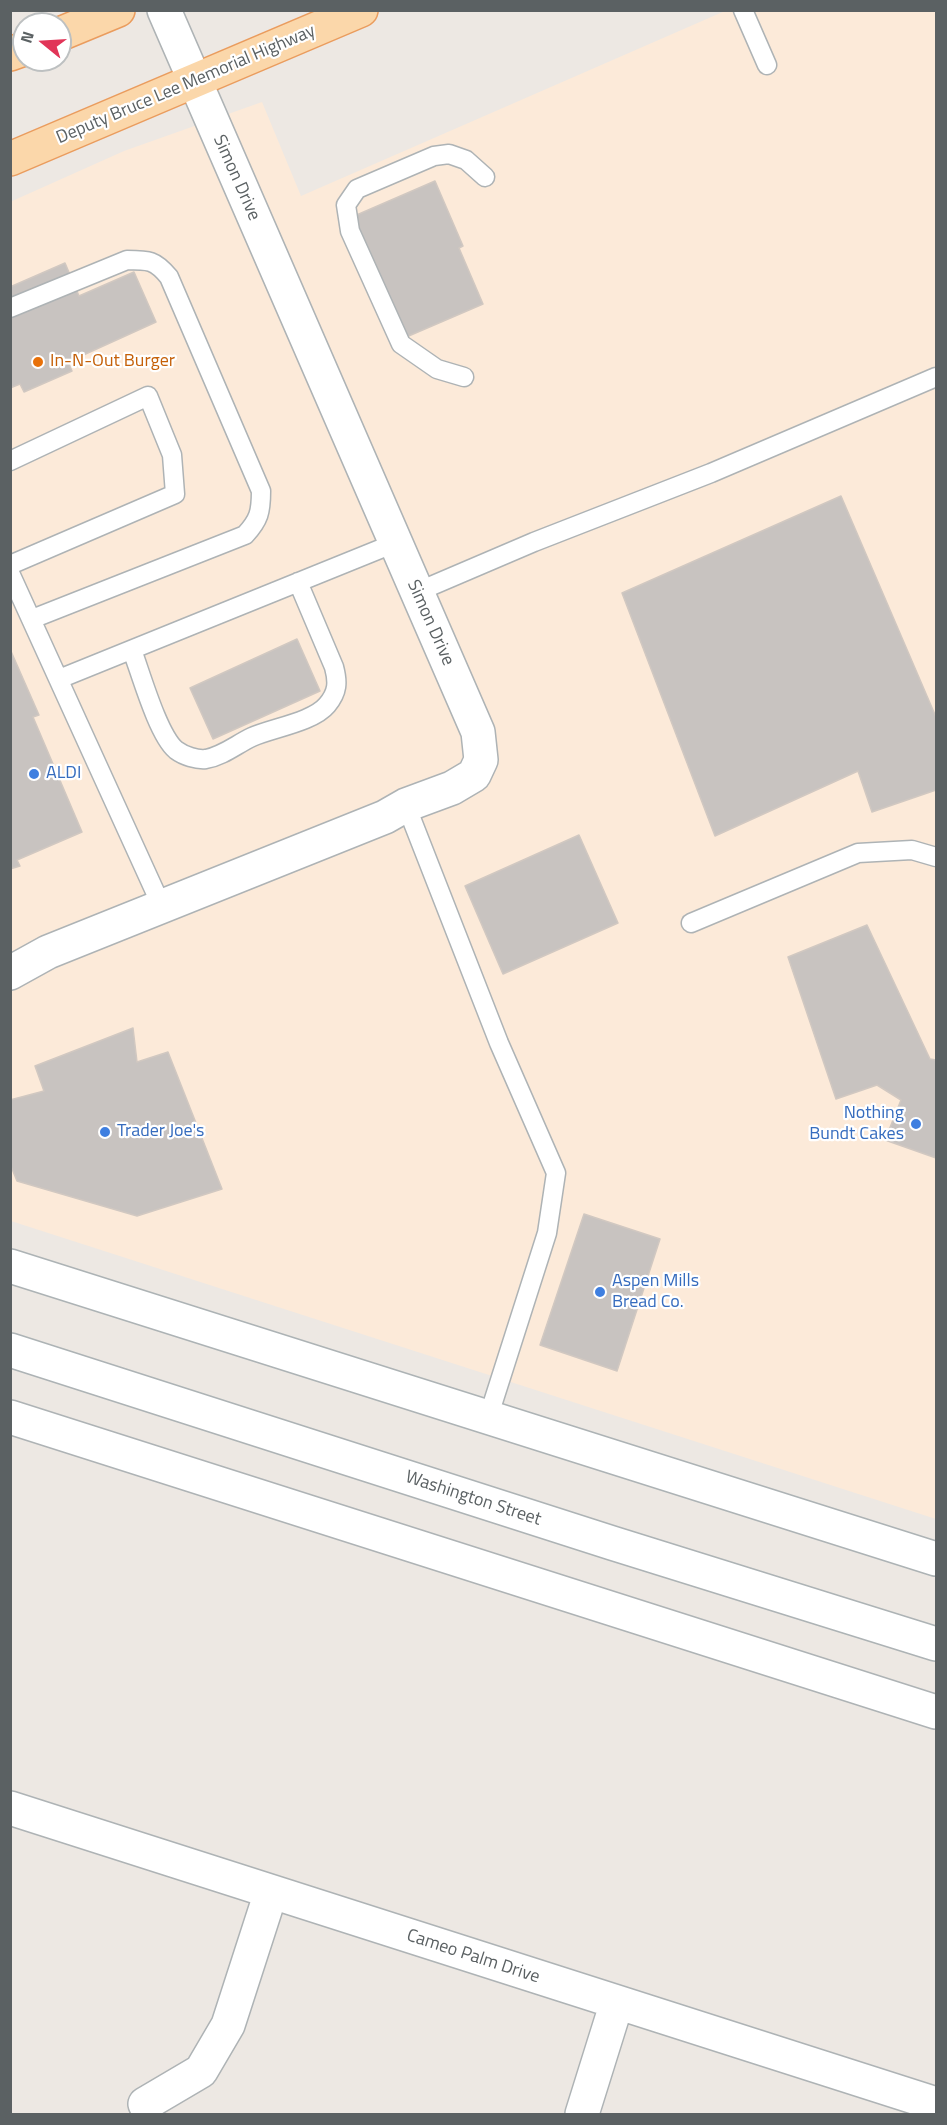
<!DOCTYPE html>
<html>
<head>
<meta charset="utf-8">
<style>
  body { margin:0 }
  #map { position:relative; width:947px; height:2125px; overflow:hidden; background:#ede8e3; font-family:"Titillium Web",sans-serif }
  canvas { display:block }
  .frame { position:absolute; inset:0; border:12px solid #5b6163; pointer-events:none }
  .north { position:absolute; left:12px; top:12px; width:60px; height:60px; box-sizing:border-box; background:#fff; border:2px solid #bdc0c1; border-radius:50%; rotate:288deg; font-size:16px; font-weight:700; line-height:24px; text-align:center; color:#5b6163 }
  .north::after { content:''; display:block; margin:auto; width:21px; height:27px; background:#e13558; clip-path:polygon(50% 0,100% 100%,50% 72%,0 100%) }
</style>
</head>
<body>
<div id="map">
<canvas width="947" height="2125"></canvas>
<div class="frame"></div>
<div class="north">N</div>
</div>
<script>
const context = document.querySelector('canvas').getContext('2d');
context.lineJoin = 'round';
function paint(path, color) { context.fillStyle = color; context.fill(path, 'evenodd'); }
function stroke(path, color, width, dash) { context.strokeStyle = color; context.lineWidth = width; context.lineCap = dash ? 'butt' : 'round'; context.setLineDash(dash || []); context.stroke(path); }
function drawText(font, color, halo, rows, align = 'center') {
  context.font = font + ' "Titillium Web",sans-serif'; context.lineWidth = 4.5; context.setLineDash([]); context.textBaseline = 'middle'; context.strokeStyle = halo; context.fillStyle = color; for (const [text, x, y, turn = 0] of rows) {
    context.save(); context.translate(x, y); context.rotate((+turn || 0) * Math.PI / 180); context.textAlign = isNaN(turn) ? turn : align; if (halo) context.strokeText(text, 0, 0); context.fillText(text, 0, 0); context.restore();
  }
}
const commercial = new Path2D(`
  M 725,11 L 936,11 L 936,1519 L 11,1221 L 10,202 L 124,151 L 262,102 L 301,196 Z`);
const building = new Path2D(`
  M 435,181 L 463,246 L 459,248 L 483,304 L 404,338 L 352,217 Z
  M 65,263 L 79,296 L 134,272 L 156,322 L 68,362 L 72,371 L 24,392 L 20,384 L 10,388 L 10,287 Z
  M 841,496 L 936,717 L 936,790 L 872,812 L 858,771 L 715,836 L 622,593 Z
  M 297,639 L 320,691 L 213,739 L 190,688 Z
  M 10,649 L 39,715 L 33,717 L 82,832 L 17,860 L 20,866 L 10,869 Z
  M 579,835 L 618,923 L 503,974 L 465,886 Z
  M 867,925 L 930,1059 L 936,1060 L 936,1158 L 885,1140 L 901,1100 L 877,1085 L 836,1099 L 788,957 Z
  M 133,1028 L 137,1062 L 168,1052 L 222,1189 L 137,1216 L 17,1181 L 10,1164 L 10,1100 L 44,1091 L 35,1066 Z
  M 584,1214 L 660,1239 L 617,1371 L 540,1345 Z`);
const service = new Path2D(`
  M 743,10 L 767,65
  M 10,308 L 127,260 C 149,260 155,260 169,277 L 261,491 C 261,512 259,520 245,535 L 32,619
  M 464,377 L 437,369 L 401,344 L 350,231 L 346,205 L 357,189 L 434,156 L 449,154 L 466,160 L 485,177
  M 10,461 L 148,396 L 172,455 L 175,494 L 10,565
  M 10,573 L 162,907
  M 417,592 L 534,542 L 711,473 L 936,377
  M 132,650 C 141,674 158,735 176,750 C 184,756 197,760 206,759 C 223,756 237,744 252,737 C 272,728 313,722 327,705 C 338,692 338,682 334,667 L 298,582
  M 59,679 L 395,543
  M 406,805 L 499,1043 L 556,1173 L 547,1233 L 488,1418
  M 691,923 L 858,853 L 912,850 L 936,857`);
const minor = new Path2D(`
  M 10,973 L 48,952 L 385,817 L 406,805 L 452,788 L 474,775 L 481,760 L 478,732 L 164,10
  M 10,1417 L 936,1712
  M 10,1808 L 936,2104
  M 145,2104 L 201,2071 L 228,2025 L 271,1892
  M 582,2114 L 617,2002`);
const secondary = new Path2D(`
  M 10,1266 L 936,1559
  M 10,1350 L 612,1543 L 936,1644`);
const primary = new Path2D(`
  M 60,34 L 118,10
  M 10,54 L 24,49
  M 10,159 L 361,10`);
const markers = [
  [38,362,6,"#e8710a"],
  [34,774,6,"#3f7fe0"],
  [916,1124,6,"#3f7fe0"],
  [105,1132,6,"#3f7fe0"],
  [600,1292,6,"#3f7fe0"]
];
const streetNames = [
  ["Deputy Bruce Lee Memorial Highway",186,85,-23],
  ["Simon Drive",236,178,66],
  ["Simon Drive",430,623,66],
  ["Washington Street",473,1499,18],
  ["Cameo Palm Drive",473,1957,18]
];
const foodNames = [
  ["In-N-Out Burger",50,362]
];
const shopNames = [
  ["ALDI",46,774],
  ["Nothing",904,1114,"right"],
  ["Bundt Cakes",904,1135,"right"],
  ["Trader Joe's",117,1132],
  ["Aspen Mills",612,1282],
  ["Bread Co.",612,1303]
];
paint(commercial, '#fcead9');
paint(building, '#c8c3c0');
stroke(building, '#d1c8c1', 1.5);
stroke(service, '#aeb3b5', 21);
stroke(minor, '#aeb3b5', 36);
stroke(secondary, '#adb3b5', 36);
stroke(primary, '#ea9c5e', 36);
stroke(service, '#fff', 18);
stroke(minor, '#fff', 33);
stroke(secondary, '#fff', 33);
stroke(primary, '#fbd7aa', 33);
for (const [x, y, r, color] of markers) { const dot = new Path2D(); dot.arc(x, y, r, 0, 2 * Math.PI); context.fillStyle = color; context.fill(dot); stroke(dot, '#fff', 2); }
drawText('18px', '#5b6163', '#fff', streetNames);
drawText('18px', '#c56008', '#fff', foodNames, 'left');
drawText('18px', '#366cbe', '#fff', shopNames, 'left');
</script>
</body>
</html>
